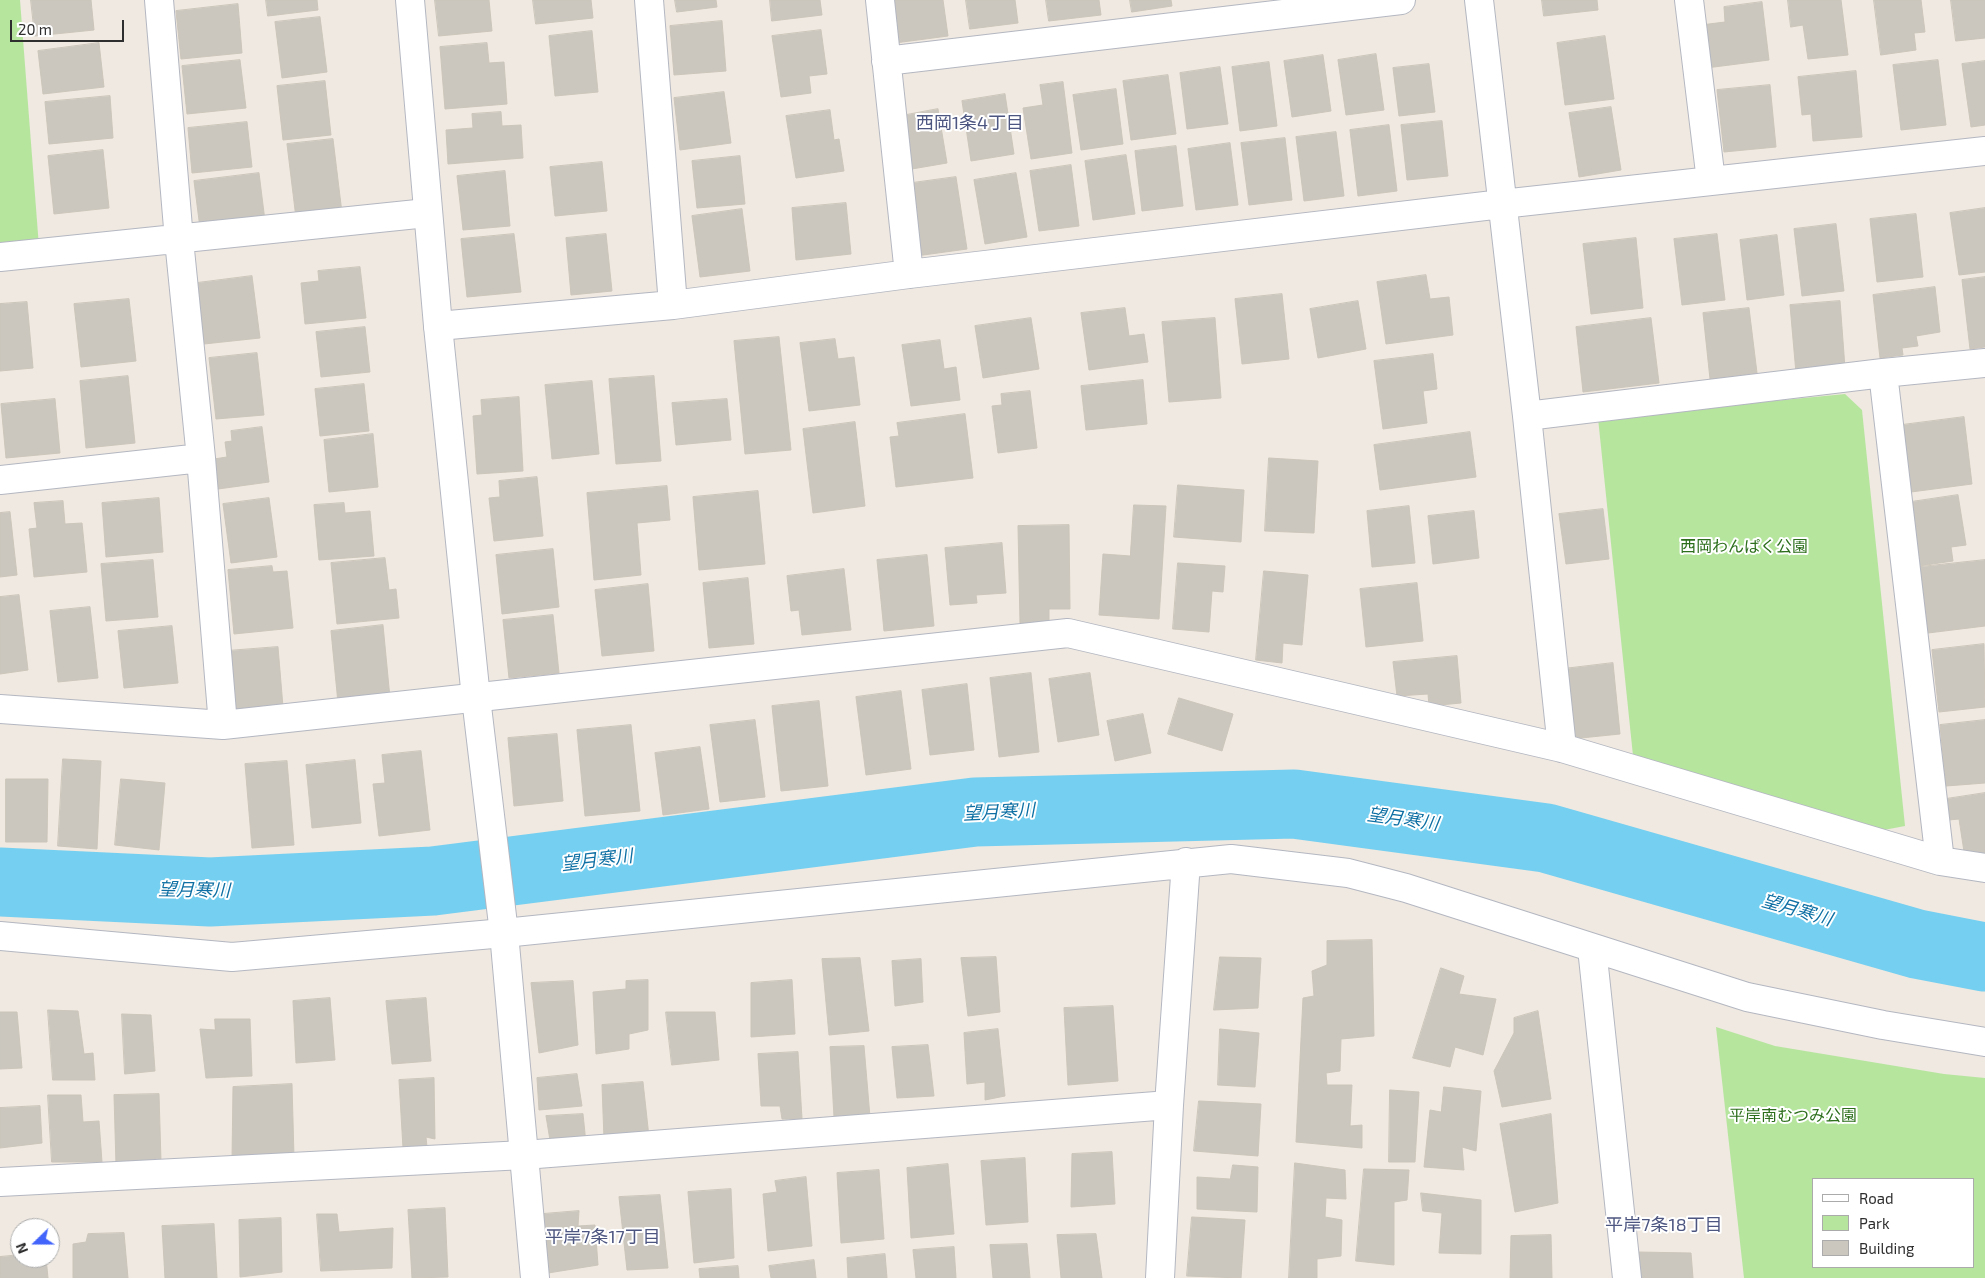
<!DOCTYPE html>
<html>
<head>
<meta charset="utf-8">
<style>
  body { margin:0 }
  #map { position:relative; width:1985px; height:1278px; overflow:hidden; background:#efe9e1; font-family:"Exo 2",sans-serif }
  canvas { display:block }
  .legend { position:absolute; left:1812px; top:1178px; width:162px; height:90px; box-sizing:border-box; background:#fff; border:1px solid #ababab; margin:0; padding:6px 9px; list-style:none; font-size:15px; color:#2e2e2e }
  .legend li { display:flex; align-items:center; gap:10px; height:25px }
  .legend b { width:25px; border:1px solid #ababab }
  .north { position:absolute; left:10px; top:1218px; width:50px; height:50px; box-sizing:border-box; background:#fff; border:1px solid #ababab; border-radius:50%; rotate:248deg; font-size:14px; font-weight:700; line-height:20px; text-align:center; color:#2e2e2e }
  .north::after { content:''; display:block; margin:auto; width:18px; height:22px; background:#4264fb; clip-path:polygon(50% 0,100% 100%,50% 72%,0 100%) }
  .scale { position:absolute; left:10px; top:20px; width:114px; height:22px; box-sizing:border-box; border:2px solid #2e2e2e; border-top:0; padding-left:6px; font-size:15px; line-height:18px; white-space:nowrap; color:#2e2e2e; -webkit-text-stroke:4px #fff; paint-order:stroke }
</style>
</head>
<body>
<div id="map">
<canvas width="1985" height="1278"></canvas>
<ul class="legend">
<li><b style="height:6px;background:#fff"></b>Road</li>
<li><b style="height:14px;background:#b6e59e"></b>Park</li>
<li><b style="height:14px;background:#cbc7bf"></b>Building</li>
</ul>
<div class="north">N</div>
<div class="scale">20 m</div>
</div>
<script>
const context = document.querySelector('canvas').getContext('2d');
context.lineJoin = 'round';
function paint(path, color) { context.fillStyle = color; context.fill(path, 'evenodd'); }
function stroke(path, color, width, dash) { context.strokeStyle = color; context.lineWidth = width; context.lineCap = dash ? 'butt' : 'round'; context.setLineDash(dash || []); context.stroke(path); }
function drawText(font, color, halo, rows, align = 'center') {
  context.font = font + ' "Exo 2","Noto Sans JP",sans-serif'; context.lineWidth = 4; context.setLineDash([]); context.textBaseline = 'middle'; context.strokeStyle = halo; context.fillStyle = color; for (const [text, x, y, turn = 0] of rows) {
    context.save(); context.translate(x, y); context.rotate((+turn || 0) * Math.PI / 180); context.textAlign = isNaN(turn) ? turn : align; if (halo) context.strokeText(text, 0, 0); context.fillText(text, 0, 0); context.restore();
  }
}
const green = new Path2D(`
  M 0,0 L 20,0 L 39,247 L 0,251 Z
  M 1845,394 L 1862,410 L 1905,826 L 1873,832 L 1635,775 L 1598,418 Z
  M 1716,1027 L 1775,1046 L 1944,1074 L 1985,1078 L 1985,1278 L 1744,1278 ZM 1974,1179 L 1974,1267 L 1814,1267 L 1814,1179 Z`);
const river = new Path2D(`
  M 0,882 L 210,892 L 433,881 L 975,812 L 1294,804 L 1546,838 L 1917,944 L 1985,957`);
const building = new Path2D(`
  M 31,0 L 91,0 L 94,30 L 35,36 Z
  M 266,0 L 317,0 L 318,10 L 268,16 Z
  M 435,0 L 489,0 L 492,31 L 439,36 Z
  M 533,0 L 591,0 L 593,18 L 536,24 Z
  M 675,0 L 716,0 L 717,7 L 677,12 Z
  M 770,0 L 820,0 L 822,15 L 772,21 Z
  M 888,0 L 943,0 L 948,36 L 895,43 Z
  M 966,0 L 1015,0 L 1018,23 L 970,29 Z
  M 1046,0 L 1099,0 L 1101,15 L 1049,21 Z
  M 1130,0 L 1171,0 L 1172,6 L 1132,12 Z
  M 1542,0 L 1597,0 L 1598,10 L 1544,16 Z
  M 1788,0 L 1841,0 L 1848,55 L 1808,59 L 1803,25 L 1791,27 Z
  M 1874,0 L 1921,0 L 1925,32 L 1914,33 L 1916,50 L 1881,55 Z
  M 1951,0 L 1985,0 L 1985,38 L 1956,41 Z
  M 1762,2 L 1769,60 L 1706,68 L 1701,25 L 1725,22 L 1724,7 Z
  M 238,4 L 242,53 L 181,59 L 176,11 Z
  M 320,17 L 327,72 L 282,78 L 275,22 Z
  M 722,21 L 726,71 L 674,75 L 670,26 Z
  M 821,30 L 827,74 L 809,76 L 811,93 L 781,97 L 772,36 Z
  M 592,31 L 598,92 L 555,96 L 549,36 Z
  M 1605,36 L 1614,99 L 1565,105 L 1557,43 Z
  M 99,43 L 104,87 L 43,94 L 38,51 Z
  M 487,43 L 489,63 L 504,62 L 507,104 L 445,109 L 440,47 Z
  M 1376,54 L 1384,110 L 1346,115 L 1338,60 Z
  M 1323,55 L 1331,111 L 1292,117 L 1284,61 Z
  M 240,60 L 246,108 L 187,114 L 182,66 Z
  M 1938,60 L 1946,125 L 1901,130 L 1893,65 Z
  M 1985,61 L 1985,125 L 1971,127 L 1962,64 Z
  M 1269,62 L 1277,126 L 1240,131 L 1232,67 Z
  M 1429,64 L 1435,112 L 1399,116 L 1393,68 Z
  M 1220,67 L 1228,124 L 1187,129 L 1180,73 Z
  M 1856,71 L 1862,137 L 1813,141 L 1811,114 L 1802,115 L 1798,77 Z
  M 1168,75 L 1176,134 L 1131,140 L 1123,81 Z
  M 325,81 L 331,135 L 283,140 L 277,86 Z
  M 1063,82 L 1072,153 L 1031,159 L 1023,108 L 1043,105 L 1040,85 Z
  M 1770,85 L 1776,147 L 1724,152 L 1717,90 Z
  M 1116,89 L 1123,144 L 1081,150 L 1073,95 Z
  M 724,92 L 731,143 L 680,150 L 674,98 Z
  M 1005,94 L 1014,154 L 971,161 L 962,101 Z
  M 110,96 L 113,138 L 49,144 L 45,102 Z
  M 1611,107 L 1621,170 L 1579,177 L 1569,113 Z
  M 938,109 L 947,163 L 906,170 L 896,117 Z
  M 830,110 L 834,140 L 839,139 L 844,171 L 796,178 L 786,116 Z
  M 501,112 L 502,126 L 521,125 L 523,158 L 448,164 L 446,130 L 473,128 L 472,114 Z
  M 1442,121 L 1448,176 L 1407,180 L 1401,125 Z
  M 247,122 L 252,167 L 192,173 L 188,128 Z
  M 1389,125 L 1397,191 L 1358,196 L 1350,130 Z
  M 1336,132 L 1344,196 L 1304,201 L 1296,137 Z
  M 1285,138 L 1292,200 L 1249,205 L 1241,143 Z
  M 333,139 L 342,213 L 296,218 L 287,144 Z
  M 1230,143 L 1238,205 L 1196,210 L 1188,149 Z
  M 1176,146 L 1183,206 L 1142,211 L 1135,151 Z
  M 103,150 L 109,208 L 54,214 L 48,156 Z
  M 1126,155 L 1135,214 L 1093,220 L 1085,161 Z
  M 740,156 L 745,204 L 697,208 L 692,161 Z
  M 602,162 L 607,211 L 555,216 L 550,167 Z
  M 1071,165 L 1079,226 L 1039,231 L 1030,171 Z
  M 505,171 L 510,226 L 463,230 L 457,176 Z
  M 259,173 L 265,221 L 200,228 L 194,181 Z
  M 1016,173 L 1027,237 L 985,244 L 974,180 Z
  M 956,177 L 967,249 L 916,256 L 905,184 Z
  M 846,203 L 851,254 L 796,260 L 792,208 Z
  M 1985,208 L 1985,272 L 1959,275 L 1950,213 Z
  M 742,209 L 750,271 L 700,277 L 692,216 Z
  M 1916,214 L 1923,277 L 1877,282 L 1870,219 Z
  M 1836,224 L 1844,291 L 1802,296 L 1794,229 Z
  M 514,234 L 521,292 L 467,297 L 461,239 Z
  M 606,234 L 612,291 L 571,295 L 566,238 Z
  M 1717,234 L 1725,300 L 1682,305 L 1674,239 Z
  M 1777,235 L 1784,295 L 1747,300 L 1740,240 Z
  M 1636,238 L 1643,308 L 1591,314 L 1583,244 Z
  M 360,267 L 366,318 L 305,324 L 301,283 L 319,281 L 318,271 Z
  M 1426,275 L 1430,299 L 1449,297 L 1453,335 L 1386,344 L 1377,282 Z
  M 252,276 L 260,338 L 204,344 L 197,283 Z
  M 1985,277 L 1985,347 L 1970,349 L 1962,280 Z
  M 1935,287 L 1940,332 L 1916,336 L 1918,346 L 1902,348 L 1903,355 L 1880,358 L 1873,295 Z
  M 1282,294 L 1289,359 L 1242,364 L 1235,299 Z
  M 129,299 L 136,361 L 81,367 L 74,304 Z
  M 1358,301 L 1366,349 L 1318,358 L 1310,309 Z
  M 1840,301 L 1845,368 L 1796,373 L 1790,305 Z
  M 27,302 L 33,368 L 0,371 L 0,304 Z
  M 1125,308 L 1129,336 L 1144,334 L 1148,362 L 1089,370 L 1081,313 Z
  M 1749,308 L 1757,373 L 1710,379 L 1703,313 Z
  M 1031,318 L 1039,369 L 983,378 L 975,326 Z
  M 1215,318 L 1221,398 L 1169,402 L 1162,322 Z
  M 1651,318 L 1659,383 L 1583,392 L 1576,327 Z
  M 365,327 L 370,372 L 321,377 L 316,332 Z
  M 779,337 L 791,450 L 745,454 L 734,341 Z
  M 835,339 L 838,359 L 854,357 L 860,405 L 809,411 L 800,343 Z
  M 940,340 L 944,369 L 956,367 L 960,400 L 911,406 L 902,345 Z
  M 257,353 L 264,415 L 216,419 L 209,358 Z
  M 1433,354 L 1437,389 L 1423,391 L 1427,423 L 1383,429 L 1374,361 Z
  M 128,376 L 135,443 L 86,448 L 80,381 Z
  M 654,376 L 661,461 L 616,464 L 609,379 Z
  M 1143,380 L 1147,424 L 1086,430 L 1081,386 Z
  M 592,381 L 599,454 L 552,459 L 545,385 Z
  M 364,384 L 369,431 L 320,436 L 315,389 Z
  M 1030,391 L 1037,448 L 998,453 L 992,406 L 1002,405 L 1001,394 Z
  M 519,397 L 523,471 L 477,474 L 473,416 L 482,415 L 481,400 Z
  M 55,399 L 60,453 L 6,458 L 1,404 Z
  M 727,399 L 731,440 L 676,445 L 672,403 Z
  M 965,414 L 973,478 L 896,487 L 890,437 L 899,436 L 897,423 Z
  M 1964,417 L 1972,484 L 1911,492 L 1902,425 Z
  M 855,422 L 865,506 L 813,513 L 803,429 Z
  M 262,427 L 269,482 L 218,489 L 214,459 L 227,457 L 225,442 L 232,441 L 231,431 Z
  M 1470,432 L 1476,477 L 1380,490 L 1374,445 Z
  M 373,434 L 378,487 L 329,492 L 324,440 Z
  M 1269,458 L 1318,461 L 1314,533 L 1265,531 Z
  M 537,477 L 543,536 L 494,541 L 489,498 L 500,497 L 499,481 Z
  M 1178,485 L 1244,490 L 1241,542 L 1174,537 Z
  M 667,486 L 670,520 L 637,523 L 641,575 L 594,580 L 587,493 Z
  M 758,491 L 765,564 L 699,570 L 693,497 Z
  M 1958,495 L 1966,545 L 1951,547 L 1953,561 L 1919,566 L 1911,502 Z
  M 159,498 L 163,552 L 106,557 L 102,503 Z
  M 269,498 L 277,557 L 231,563 L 223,504 Z
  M 63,501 L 65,524 L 82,523 L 87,572 L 34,577 L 29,529 L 37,528 L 34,503 Z
  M 344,503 L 345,513 L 370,511 L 374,556 L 319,560 L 314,505 Z
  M 1134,505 L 1166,506 L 1159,619 L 1099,615 L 1103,554 L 1130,556 Z
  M 1409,506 L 1415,563 L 1372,567 L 1367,511 Z
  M 1603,509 L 1609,559 L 1566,564 L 1559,514 Z
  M 1474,511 L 1479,558 L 1433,564 L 1428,516 Z
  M 10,512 L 17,575 L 0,577 L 0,513 Z
  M 1069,525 L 1070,609 L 1049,609 L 1049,623 L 1020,623 L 1018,526 Z
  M 1002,543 L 1006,593 L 976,595 L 977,603 L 950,605 L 945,548 Z
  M 553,549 L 559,607 L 502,614 L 496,555 Z
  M 927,555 L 934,626 L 884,631 L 877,560 Z
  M 385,558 L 389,590 L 396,589 L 399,618 L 337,624 L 331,563 Z
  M 153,560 L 158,617 L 106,621 L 101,564 Z
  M 1985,560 L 1985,626 L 1928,633 L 1920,567 Z
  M 1178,563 L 1225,566 L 1223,592 L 1212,591 L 1209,632 L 1173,629 Z
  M 272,566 L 273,572 L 287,571 L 293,628 L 234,634 L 228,570 Z
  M 844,569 L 851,630 L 802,635 L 799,610 L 791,611 L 787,576 Z
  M 1264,571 L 1308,575 L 1302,645 L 1283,643 L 1282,663 L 1256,660 Z
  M 748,578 L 754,644 L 709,648 L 703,583 Z
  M 1417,583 L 1423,641 L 1366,647 L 1360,589 Z
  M 648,584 L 654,651 L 602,656 L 595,590 Z
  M 19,595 L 28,670 L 0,674 L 0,597 Z
  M 90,607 L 98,678 L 58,682 L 50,611 Z
  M 553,615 L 559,673 L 509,678 L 503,620 Z
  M 383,625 L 390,698 L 338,703 L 331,631 Z
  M 172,626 L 178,683 L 124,688 L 118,631 Z
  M 1984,644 L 1985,707 L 1939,712 L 1932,650 Z
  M 278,647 L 283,707 L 232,711 L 227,651 Z
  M 1457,656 L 1461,703 L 1429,706 L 1428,694 L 1397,696 L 1393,662 Z
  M 1613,663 L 1620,734 L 1571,739 L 1563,669 Z
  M 1031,673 L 1039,752 L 999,757 L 990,678 Z
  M 1090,673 L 1099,735 L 1058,742 L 1049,679 Z
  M 967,684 L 974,750 L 930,755 L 922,690 Z
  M 901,691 L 911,769 L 866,775 L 856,697 Z
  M 1179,698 L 1233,714 L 1222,751 L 1168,734 Z
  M 819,701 L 828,786 L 781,791 L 772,706 Z
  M 1143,714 L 1151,753 L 1115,761 L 1107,721 Z
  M 755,720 L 765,797 L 720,802 L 710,725 Z
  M 1985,720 L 1985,783 L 1946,786 L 1940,725 Z
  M 631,725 L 640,811 L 585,816 L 577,730 Z
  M 557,734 L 563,801 L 514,806 L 508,738 Z
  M 700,747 L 709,809 L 663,815 L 655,753 Z
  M 421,751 L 430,830 L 379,836 L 373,784 L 385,783 L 382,755 Z
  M 63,759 L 101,761 L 97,849 L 58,846 Z
  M 355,760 L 361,823 L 312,828 L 306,765 Z
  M 287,761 L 294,845 L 252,848 L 245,764 Z
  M 6,779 L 48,779 L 47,842 L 6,842 Z
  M 121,779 L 165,783 L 159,850 L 115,845 Z
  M 1985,793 L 1985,855 L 1965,858 L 1959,819 L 1949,820 L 1946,799 Z
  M 1372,940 L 1374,1036 L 1341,1039 L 1340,1071 L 1326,1073 L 1327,1085 L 1352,1085 L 1350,1126 L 1362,1125 L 1362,1148 L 1296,1142 L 1303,998 L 1314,996 L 1312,971 L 1327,965 L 1327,941 Z
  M 996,957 L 1000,1012 L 968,1016 L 961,958 Z
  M 1220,957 L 1261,958 L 1258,1008 L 1214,1010 Z
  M 860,958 L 869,1031 L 829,1035 L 822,959 Z
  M 921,959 L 923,1002 L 895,1006 L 892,961 Z
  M 1441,968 L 1464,976 L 1459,994 L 1496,999 L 1483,1055 L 1455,1047 L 1450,1067 L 1413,1058 Z
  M 648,980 L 648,1030 L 629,1034 L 629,1049 L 596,1054 L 593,992 L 626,989 L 626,981 Z
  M 792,980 L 795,1034 L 751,1037 L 751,983 Z
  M 573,981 L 578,1045 L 539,1053 L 531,983 Z
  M 330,998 L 335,1060 L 296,1063 L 293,1001 Z
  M 426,998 L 431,1061 L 392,1064 L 386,1001 Z
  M 1113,1006 L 1118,1081 L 1068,1085 L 1064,1008 Z
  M 48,1010 L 78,1011 L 84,1054 L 93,1053 L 95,1080 L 53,1080 Z
  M 1538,1011 L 1551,1099 L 1502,1107 L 1494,1071 L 1514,1033 L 1514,1018 Z
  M 0,1012 L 17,1012 L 22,1068 L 0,1069 Z
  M 666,1012 L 715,1012 L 719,1060 L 672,1065 Z
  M 122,1014 L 151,1015 L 155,1071 L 125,1074 Z
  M 215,1019 L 250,1019 L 252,1076 L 206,1078 L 200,1029 L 215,1030 Z
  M 998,1029 L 1005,1096 L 985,1100 L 985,1082 L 967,1084 L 964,1033 Z
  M 1220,1029 L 1259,1033 L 1255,1087 L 1218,1085 Z
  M 928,1045 L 934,1096 L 897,1098 L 892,1047 Z
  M 864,1046 L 870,1117 L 834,1117 L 830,1047 Z
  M 798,1052 L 802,1119 L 782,1119 L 780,1106 L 761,1106 L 758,1054 Z
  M 577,1074 L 582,1106 L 539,1110 L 537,1078 Z
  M 434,1078 L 435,1139 L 426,1137 L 428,1157 L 403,1148 L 399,1080 Z
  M 643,1082 L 649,1137 L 604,1139 L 602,1085 Z
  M 292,1084 L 294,1158 L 232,1160 L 233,1087 Z
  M 1444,1087 L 1481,1091 L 1476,1151 L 1462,1147 L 1464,1170 L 1424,1167 L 1430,1110 L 1441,1112 Z
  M 1390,1090 L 1419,1092 L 1415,1162 L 1389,1162 Z
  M 159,1094 L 161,1162 L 116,1165 L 114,1095 Z
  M 48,1095 L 81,1095 L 83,1122 L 99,1121 L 102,1162 L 52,1162 Z
  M 1199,1101 L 1261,1104 L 1258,1156 L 1194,1151 Z
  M 40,1106 L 42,1143 L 0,1148 L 0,1108 Z
  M 583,1114 L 586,1143 L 551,1146 L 546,1116 Z
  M 1551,1114 L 1558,1203 L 1515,1212 L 1500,1124 Z
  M 1112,1152 L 1115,1204 L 1071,1207 L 1072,1154 Z
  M 1025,1158 L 1028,1222 L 986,1225 L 981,1161 Z
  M 1295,1163 L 1345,1170 L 1346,1199 L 1326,1198 L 1325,1217 L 1342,1220 L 1341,1256 L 1317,1259 L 1317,1278 L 1289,1278 Z
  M 948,1164 L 954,1234 L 911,1238 L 907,1168 Z
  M 1233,1165 L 1258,1167 L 1257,1212 L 1197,1209 L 1197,1177 L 1230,1179 Z
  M 1364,1169 L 1409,1170 L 1407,1200 L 1394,1202 L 1394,1265 L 1356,1261 Z
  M 879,1170 L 884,1239 L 841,1243 L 837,1173 Z
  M 806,1177 L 812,1246 L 768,1251 L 763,1194 L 777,1192 L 775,1181 Z
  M 731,1189 L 734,1258 L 694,1263 L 688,1192 Z
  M 1421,1193 L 1481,1200 L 1481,1254 L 1439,1253 L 1442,1213 L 1423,1211 Z
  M 660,1195 L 668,1268 L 627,1270 L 619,1197 Z
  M 445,1208 L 448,1277 L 412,1278 L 408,1210 Z
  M 579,1211 L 578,1226 L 595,1225 L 598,1265 L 548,1273 L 543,1214 Z
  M 317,1214 L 337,1214 L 339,1232 L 393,1228 L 392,1268 L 321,1271 Z
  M 1192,1217 L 1245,1220 L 1241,1278 L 1187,1276 Z
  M 281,1218 L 282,1272 L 240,1277 L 239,1220 Z
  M 214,1224 L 217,1278 L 165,1278 L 162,1226 Z
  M 124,1233 L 128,1278 L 73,1278 L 73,1244 L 86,1242 L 88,1234 Z
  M 1096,1234 L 1102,1278 L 1061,1278 L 1057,1235 Z
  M 1551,1235 L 1552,1278 L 1510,1278 L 1511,1236 Z
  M 1027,1244 L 1030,1278 L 993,1278 L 990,1245 Z
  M 954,1247 L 956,1278 L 916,1278 L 913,1250 Z
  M 1637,1252 L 1691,1253 L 1693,1278 L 1637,1278 Z
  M 885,1254 L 887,1278 L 848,1278 L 847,1258 Z
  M 20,1255 L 20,1258 L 46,1258 L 48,1278 L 0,1278 L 0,1257 Z
  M 814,1260 L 816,1278 L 771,1278 L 769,1266 Z
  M 738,1266 L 739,1278 L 700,1278 L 699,1269 Z`);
const street = new Path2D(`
  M 159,0 L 179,240 L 201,458 L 223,725
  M 649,0 L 673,305
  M 880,0 L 909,274
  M 1479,0 L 1527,416 L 1562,748
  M 1689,0 L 1711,181
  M 886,61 L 1401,0
  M 0,257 L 427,213
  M 438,326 L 673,305 L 909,274 L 1502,204 L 1985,151
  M 1883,373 L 1940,861
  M 1527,416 L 1883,373 L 1985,363
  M 0,480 L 201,458
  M 0,709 L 223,725 L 1068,633 L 1562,748 L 1940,861 L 1985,868
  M 0,936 L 232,957 L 504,933 L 1231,859 L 1348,873 L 1406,888 L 1747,997 L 1883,1025 L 1985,1042
  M 1592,948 L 1627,1278
  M 0,1182 L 524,1155 L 1169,1105
  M 1160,1278 L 1169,1105 L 1186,862`);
const secondary = new Path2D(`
  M 410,0 L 438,326 L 476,698 L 504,933 L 535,1278`);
const parkNames = [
  ["西岡わんぱく公園",1744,547],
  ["平岸南むつみ公園",1793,1116]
];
const neighbourhoodNames = [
  ["西岡1条4丁目",970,123],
  ["平岸7条18丁目",1664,1225],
  ["平岸7条17丁目",603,1237]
];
const waterNames = [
  ["望月寒川",999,812,-3],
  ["望月寒川",1403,819,8],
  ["望月寒川",597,860,-7],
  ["望月寒川",194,890,1],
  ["望月寒川",1797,910,16]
];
paint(green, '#b6e59e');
stroke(river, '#75cff0', 69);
paint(building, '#cbc7bf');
stroke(building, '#cbc5ba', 1);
stroke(street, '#b4b7c1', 30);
stroke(secondary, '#b4b7c1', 30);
stroke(street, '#fff', 28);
stroke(secondary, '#fff', 28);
drawText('16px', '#2c6e1b', '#fff', parkNames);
drawText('18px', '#4d5680', '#fff', neighbourhoodNames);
drawText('italic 18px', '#0d6fa3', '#fff', waterNames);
</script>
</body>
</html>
